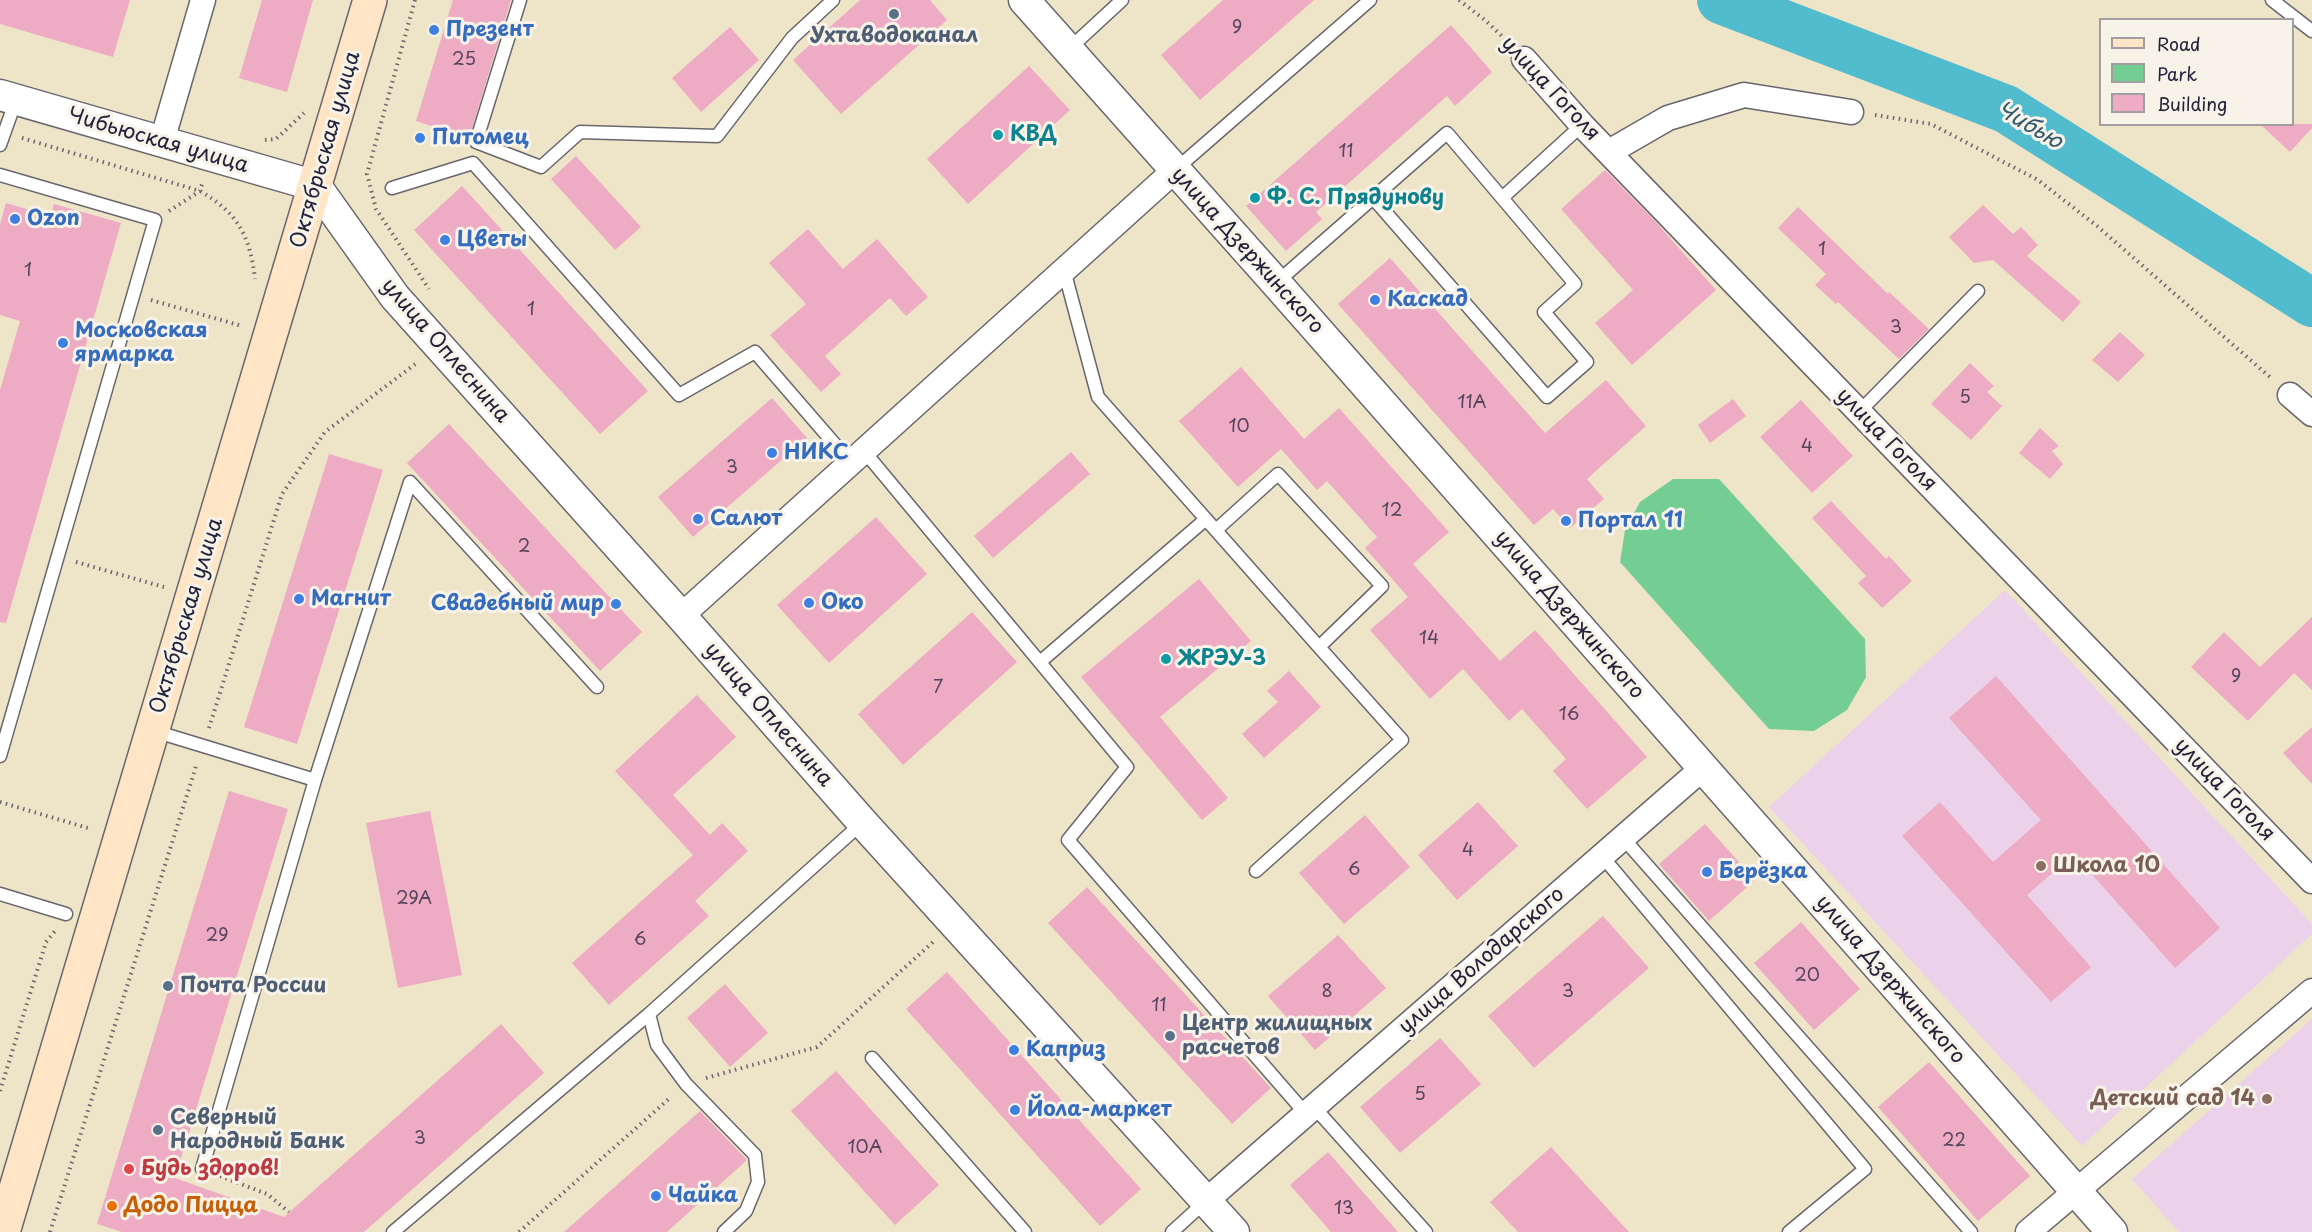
<!DOCTYPE html>
<html>
<head>
<meta charset="utf-8">
<style>
  body { margin:0 }
  #map { position:relative; width:2312px; height:1232px; overflow:hidden; background:#eee4c8; font-family:"Playpen Sans",sans-serif }
  canvas { display:block }
  .legend { position:absolute; left:2099px; top:18px; width:195px; height:108px; box-sizing:border-box; background:#f7f3e8; border:2px solid #a29fa3; margin:0; padding:8px 10px; list-style:none; font-size:18px; color:#22223b }
  .legend li { display:flex; align-items:center; gap:12px; height:30px }
  .legend b { width:30px; border:2px solid #a29fa3 }
</style>
</head>
<body>
<div id="map">
<canvas width="2312" height="1232"></canvas>
<ul class="legend">
<li><b style="height:8px;background:#fee5c5"></b>Road</li>
<li><b style="height:16px;background:#74cd92"></b>Park</li>
<li><b style="height:16px;background:#edacc4"></b>Building</li>
</ul>
</div>
<script>
const context = document.querySelector('canvas').getContext('2d');
context.lineJoin = 'round';
function paint(path, color) { context.fillStyle = color; context.fill(path, 'evenodd'); }
function stroke(path, color, width, dash) { context.strokeStyle = color; context.lineWidth = width; context.lineCap = dash ? 'butt' : 'round'; context.setLineDash(dash || []); context.stroke(path); }
function drawText(font, color, halo, rows, align = 'center') {
  context.font = font + ' "Playpen Sans",sans-serif'; context.lineWidth = 6; context.setLineDash([]); context.textBaseline = 'middle'; context.strokeStyle = halo; context.fillStyle = color; for (const [text, x, y, turn = 0] of rows) {
    context.save(); context.translate(x, y); context.rotate((+turn || 0) * Math.PI / 180); context.textAlign = isNaN(turn) ? turn : align; if (halo) context.strokeText(text, 0, 0); context.fillText(text, 0, 0); context.restore();
  }
}
const built = new Path2D(`
  M 2005,590 L 2312,924 L 2312,934 L 2082,1146 L 1769,807 Z
  M 2312,1019 L 2312,1232 L 2179,1232 L 2132,1179 Z`);
const green = new Path2D(`
  M 1673,479 L 1719,479 L 1865,639 L 1866,677 L 1847,710 L 1814,731 L 1769,729 L 1620,562 L 1625,530 L 1640,502 Z`);
const river = new Path2D(`
  M 1721,0 L 2006,109 L 2312,303`);
const building = new Path2D(`
  M 0,0 L 130,0 L 113,57 L 0,24 Z
  M 262,0 L 313,0 L 287,92 L 239,78 Z
  M 453,0 L 511,0 L 469,138 L 416,121 Z
  M 860,0 L 930,0 L 947,20 L 841,114 L 793,60 Z
  M 1223,0 L 1314,0 L 1200,100 L 1161,55 Z
  M 1451,25 L 1492,72 L 1455,106 L 1447,96 L 1316,212 L 1322,219 L 1286,251 L 1246,206 Z
  M 730,27 L 759,60 L 701,112 L 672,78 Z
  M 1029,66 L 1070,110 L 968,204 L 927,159 Z
  M 2260,124 L 2312,124 L 2312,128 L 2290,152 Z
  M 576,156 L 641,227 L 615,250 L 551,179 Z
  M 1605,170 L 1654,220 L 1716,290 L 1632,365 L 1595,323 L 1633,290 L 1561,209 Z
  M 462,186 L 648,391 L 600,434 L 414,230 Z
  M 6,203 L 51,216 L 54,204 L 121,223 L 6,623 L 0,622 L 0,390 L 20,321 L 0,315 L 0,224 Z
  M 1983,205 L 2013,234 L 2021,227 L 2038,245 L 2027,256 L 2081,302 L 2063,322 L 1993,260 L 1974,263 L 1949,237 Z
  M 1798,207 L 1888,294 L 1889,292 L 1929,329 L 1899,359 L 1838,302 L 1836,304 L 1815,285 L 1826,274 L 1778,228 Z
  M 808,229 L 843,269 L 877,239 L 928,297 L 906,316 L 890,298 L 825,356 L 841,374 L 821,392 L 770,335 L 806,304 L 769,263 Z
  M 1390,258 L 1545,433 L 1606,380 L 1646,426 L 1587,479 L 1604,499 L 1570,528 L 1553,509 L 1534,525 L 1338,304 Z
  M 2120,332 L 2145,355 L 2118,382 L 2092,360 Z
  M 1970,363 L 1994,386 L 1987,392 L 2002,406 L 1971,440 L 1931,404 Z
  M 1241,367 L 1304,439 L 1339,408 L 1449,532 L 1413,564 L 1500,661 L 1535,630 L 1647,757 L 1587,809 L 1553,771 L 1566,759 L 1522,709 L 1509,721 L 1463,669 L 1430,699 L 1370,630 L 1408,597 L 1365,548 L 1377,537 L 1327,481 L 1317,490 L 1281,449 L 1238,487 L 1179,421 Z
  M 772,398 L 807,438 L 693,537 L 658,497 Z
  M 1733,399 L 1746,416 L 1710,443 L 1698,425 Z
  M 1801,400 L 1853,456 L 1812,493 L 1760,437 Z
  M 449,424 L 642,632 L 600,671 L 407,463 Z
  M 2040,428 L 2059,446 L 2052,451 L 2063,464 L 2050,479 L 2019,453 Z
  M 1071,452 L 1090,474 L 993,558 L 974,536 Z
  M 329,454 L 383,470 L 297,744 L 244,727 Z
  M 1831,501 L 1886,559 L 1889,556 L 1912,581 L 1882,608 L 1858,583 L 1866,576 L 1812,518 Z
  M 876,517 L 927,574 L 829,663 L 777,605 Z
  M 1199,579 L 1251,641 L 1160,717 L 1228,798 L 1202,820 L 1081,677 Z
  M 972,612 L 1017,662 L 903,765 L 858,714 Z
  M 2312,617 L 2312,690 L 2294,673 L 2248,721 L 2191,667 L 2224,632 L 2260,667 Z
  M 1289,671 L 1321,707 L 1264,758 L 1242,734 L 1278,702 L 1267,691 Z
  M 1996,676 L 2220,928 L 2175,968 L 2074,854 L 2027,895 L 2091,967 L 2051,1002 L 1902,836 L 1940,802 L 1993,862 L 2041,820 L 1949,718 Z
  M 697,695 L 736,737 L 673,795 L 710,835 L 722,823 L 748,851 L 695,901 L 709,916 L 609,1005 L 572,963 L 693,855 L 615,771 Z
  M 2312,727 L 2312,784 L 2283,753 Z
  M 229,791 L 288,809 L 175,1178 L 284,1217 L 501,1024 L 544,1073 L 364,1232 L 122,1232 L 97,1224 Z
  M 1478,802 L 1518,846 L 1457,900 L 1418,855 Z
  M 430,811 L 462,975 L 398,988 L 366,823 Z
  M 1365,815 L 1410,867 L 1344,924 L 1299,873 Z
  M 1705,824 L 1755,880 L 1709,921 L 1659,864 Z
  M 1087,887 L 1271,1088 L 1232,1124 L 1048,923 Z
  M 1603,916 L 1649,968 L 1534,1068 L 1488,1016 Z
  M 1801,922 L 1860,989 L 1814,1030 L 1754,963 Z
  M 1338,935 L 1386,988 L 1315,1050 L 1268,996 Z
  M 947,972 L 1141,1189 L 1100,1226 L 906,1009 Z
  M 725,984 L 768,1033 L 730,1067 L 687,1018 Z
  M 1440,1038 L 1481,1084 L 1400,1153 L 1360,1107 Z
  M 1929,1062 L 2030,1176 L 1978,1221 L 1878,1107 Z
  M 836,1071 L 939,1185 L 895,1225 L 791,1111 Z
  M 700,1111 L 747,1160 L 667,1232 L 564,1232 Z
  M 1551,1147 L 1629,1232 L 1518,1232 L 1490,1202 Z
  M 1328,1152 L 1398,1232 L 1331,1232 L 1290,1185 Z`);
const path = new Path2D(`
  M 415,0 L 367,174 L 376,209 L 429,289
  M 1459,0 L 1485,20 L 1507,41
  M 1875,115 L 1931,124 L 2038,180 L 2097,226 L 2271,378
  M 22,138 L 200,191 C 238,213 250,236 255,279
  M 265,140 L 276,139 L 304,113
  M 169,211 L 200,191 L 203,181
  M 151,300 L 242,326
  M 76,562 L 164,587
  M 209,728 L 282,494 L 325,432 L 418,362
  M 0,802 L 91,829
  M 706,1078 L 817,1047 L 933,942
  M 0,1091 L 46,942 L 55,931
  M 220,1176 L 267,1194 L 289,1212
  M 50,1232 L 197,763
  M 519,1232 L 671,1097`);
const service = new Path2D(`
  M 520,0 L 476,142 L 541,167 L 580,132 L 717,136 L 792,38 L 833,0
  M 2272,0 L 2312,31
  M 1069,49 L 1122,0
  M 0,145 L 16,100
  M 1175,170 L 1370,0
  M 0,175 L 155,220 L 0,756
  M 392,188 L 473,163 L 679,395 L 755,352 L 851,463
  M 1502,198 L 1582,125
  M 1064,270 L 1098,397 L 1319,647 L 1382,586 L 1278,474 L 1216,530
  M 1276,283 L 1373,198 L 1547,397 L 1587,362 L 1544,312 L 1575,284 L 1447,133 L 1373,198
  M 1859,412 L 1978,291
  M 864,451 L 1127,767 L 1068,840 L 1306,1114
  M 1040,662 L 1206,519
  M 154,731 L 315,780 L 410,482 L 597,687
  M 1623,838 L 1971,1232
  M 1602,856 L 1865,1169 L 1789,1232
  M 1256,871 L 1402,740 L 1319,647
  M 0,894 L 66,914
  M 872,1058 L 1025,1232
  M 1314,1107 L 1426,1232
  M 202,1169 L 315,780
  M 393,1232 L 649,1014
  M 724,1232 L 746,1211 L 758,1182 L 755,1155 L 686,1084 L 657,1045 L 649,1014 L 862,823
  M 1172,1232 L 1206,1201`);
const minor = new Path2D(`
  M 1524,59 L 1582,125 L 2312,881
  M 162,141 L 203,0
  M 1609,152 L 1668,118 L 1744,95 L 1851,112
  M 2290,395 L 2312,414
  M 681,616 L 1175,170
  M 1207,1200 L 1703,768
  M 2028,1232 L 2312,991`);
const tertiary = new Path2D(`
  M 1024,0 L 1276,283 L 2112,1232
  M 0,95 L 316,186 L 395,297 L 681,616 L 863,823 L 1234,1232`);
const secondary = new Path2D(`
  M 3,1232 L 370,0`);
const markers = [
  [894,14,6,"#5c6f8a"],
  [434,30,6,"#3f7fe0"],
  [998,135,6,"#0f9aa8"],
  [420,138,6,"#3f7fe0"],
  [1255,198,6,"#0f9aa8"],
  [15,219,6,"#3f7fe0"],
  [445,240,6,"#3f7fe0"],
  [1375,300,6,"#3f7fe0"],
  [63,343,6,"#3f7fe0"],
  [772,453,6,"#3f7fe0"],
  [698,519,6,"#3f7fe0"],
  [1566,521,6,"#3f7fe0"],
  [299,599,6,"#3f7fe0"],
  [809,603,6,"#3f7fe0"],
  [616,604,6,"#3f7fe0"],
  [1166,659,6,"#0f9aa8"],
  [2041,866,6,"#8d6e63"],
  [1707,872,6,"#3f7fe0"],
  [168,986,6,"#5c6f8a"],
  [1170,1036,6,"#5c6f8a"],
  [1014,1050,6,"#3f7fe0"],
  [2267,1099,6,"#8d6e63"],
  [1015,1110,6,"#3f7fe0"],
  [158,1130,6,"#5c6f8a"],
  [129,1169,6,"#e0444e"],
  [656,1196,6,"#3f7fe0"],
  [112,1206,6,"#e8710a"]
];
const numberNames = [
  ["9",1237,28],
  ["25",464,60],
  ["11",1346,152],
  ["1",1822,250],
  ["1",28,271],
  ["1",531,310],
  ["3",1896,328],
  ["5",1965,398],
  ["11А",1472,403],
  ["10",1239,427],
  ["4",1807,447],
  ["3",732,468],
  ["12",1392,511],
  ["2",524,547],
  ["14",1429,639],
  ["9",2236,677],
  ["7",938,688],
  ["16",1569,715],
  ["4",1468,851],
  ["6",1354,870],
  ["29А",414,899],
  ["29",217,936],
  ["6",640,940],
  ["20",1807,976],
  ["8",1327,992],
  ["3",1568,992],
  ["11",1159,1006],
  ["5",1420,1095],
  ["3",420,1139],
  ["22",1954,1141],
  ["10А",865,1148],
  ["13",1344,1209]
];
const shopNames = [
  ["Презент",446,30],
  ["Питомец",432,138],
  ["Ozon",27,219],
  ["Цветы",457,240],
  ["Каскад",1387,300],
  ["Московская",75,331],
  ["ярмарка",75,355],
  ["НИКС",784,453],
  ["Салют",710,519],
  ["Портал 11",1578,521],
  ["Магнит",311,599],
  ["Око",821,603],
  ["Свадебный мир",604,604,"right"],
  ["Берёзка",1719,872],
  ["Каприз",1026,1050],
  ["Йола-маркет",1027,1110],
  ["Чайка",668,1196]
];
const serviceNames = [
  ["Ухтаводоканал",894,36,"center"],
  ["Почта России",180,986],
  ["Центр жилищных",1182,1024],
  ["расчетов",1182,1048],
  ["Северный",170,1118],
  ["Народный Банк",170,1142]
];
const streetNames = [
  ["улица Гоголя",1550,89,47],
  ["Чибьюская улица",158,141,16],
  ["Октябрьская улица",326,150,-74],
  ["улица Дзержинского",1247,251,48],
  ["улица Оплеснина",445,351,49],
  ["улица Гоголя",1886,440,46],
  ["улица Дзержинского",1569,615,49],
  ["Октябрьская улица",187,616,-73],
  ["улица Оплеснина",768,715,49],
  ["улица Гоголя",2224,790,46],
  ["улица Володарского",1482,961,-41],
  ["улица Дзержинского",1890,980,49]
];
const cultureNames = [
  ["КВД",1010,135],
  ["Ф. С. Прядунову",1267,198],
  ["ЖРЭУ-3",1178,659]
];
const educationNames = [
  ["Школа 10",2053,866],
  ["Детский сад 14",2255,1099,"right"]
];
const healthNames = [
  ["Будь здоров!",141,1169]
];
const foodNames = [
  ["Додо Пицца",124,1206]
];
const waterNames = [
  ["Чибью",2029,126,30]
];
paint(built, '#ecd1ea');
paint(green, '#74cd92');
stroke(river, '#51bccd', 48);
paint(building, '#edacc4');
stroke(service, '#69666c', 15);
stroke(minor, '#69666c', 27);
stroke(tertiary, '#69666c', 33);
stroke(secondary, '#69666c', 36);
stroke(path, '#69666c', 4, [1.5, 4.5]);
stroke(service, '#fff', 12);
stroke(minor, '#fff', 24);
stroke(tertiary, '#fff', 30);
stroke(secondary, '#fee5c5', 33);
for (const [x, y, r, color] of markers) { const dot = new Path2D(); dot.arc(x, y, r, 0, 2 * Math.PI); context.fillStyle = color; context.fill(dot); stroke(dot, '#f7f3e8', 2); }
drawText('18px', '#55445d', null, numberNames);
drawText('bold 21px', '#366cbe', '#f7f3e8', shopNames, 'left');
drawText('bold 21px', '#4e5e75', '#f7f3e8', serviceNames, 'left');
drawText('21px', '#22223b', '#f7f3e8', streetNames);
drawText('bold 21px', '#0d838f', '#f7f3e8', cultureNames, 'left');
drawText('bold 21px', '#785e54', '#f7f3e8', educationNames, 'left');
drawText('bold 21px', '#be3a42', '#f7f3e8', healthNames, 'left');
drawText('bold 21px', '#c56008', '#f7f3e8', foodNames, 'left');
drawText('italic 22px', '#32586e', '#f7f3e8', waterNames);
</script>
</body>
</html>
